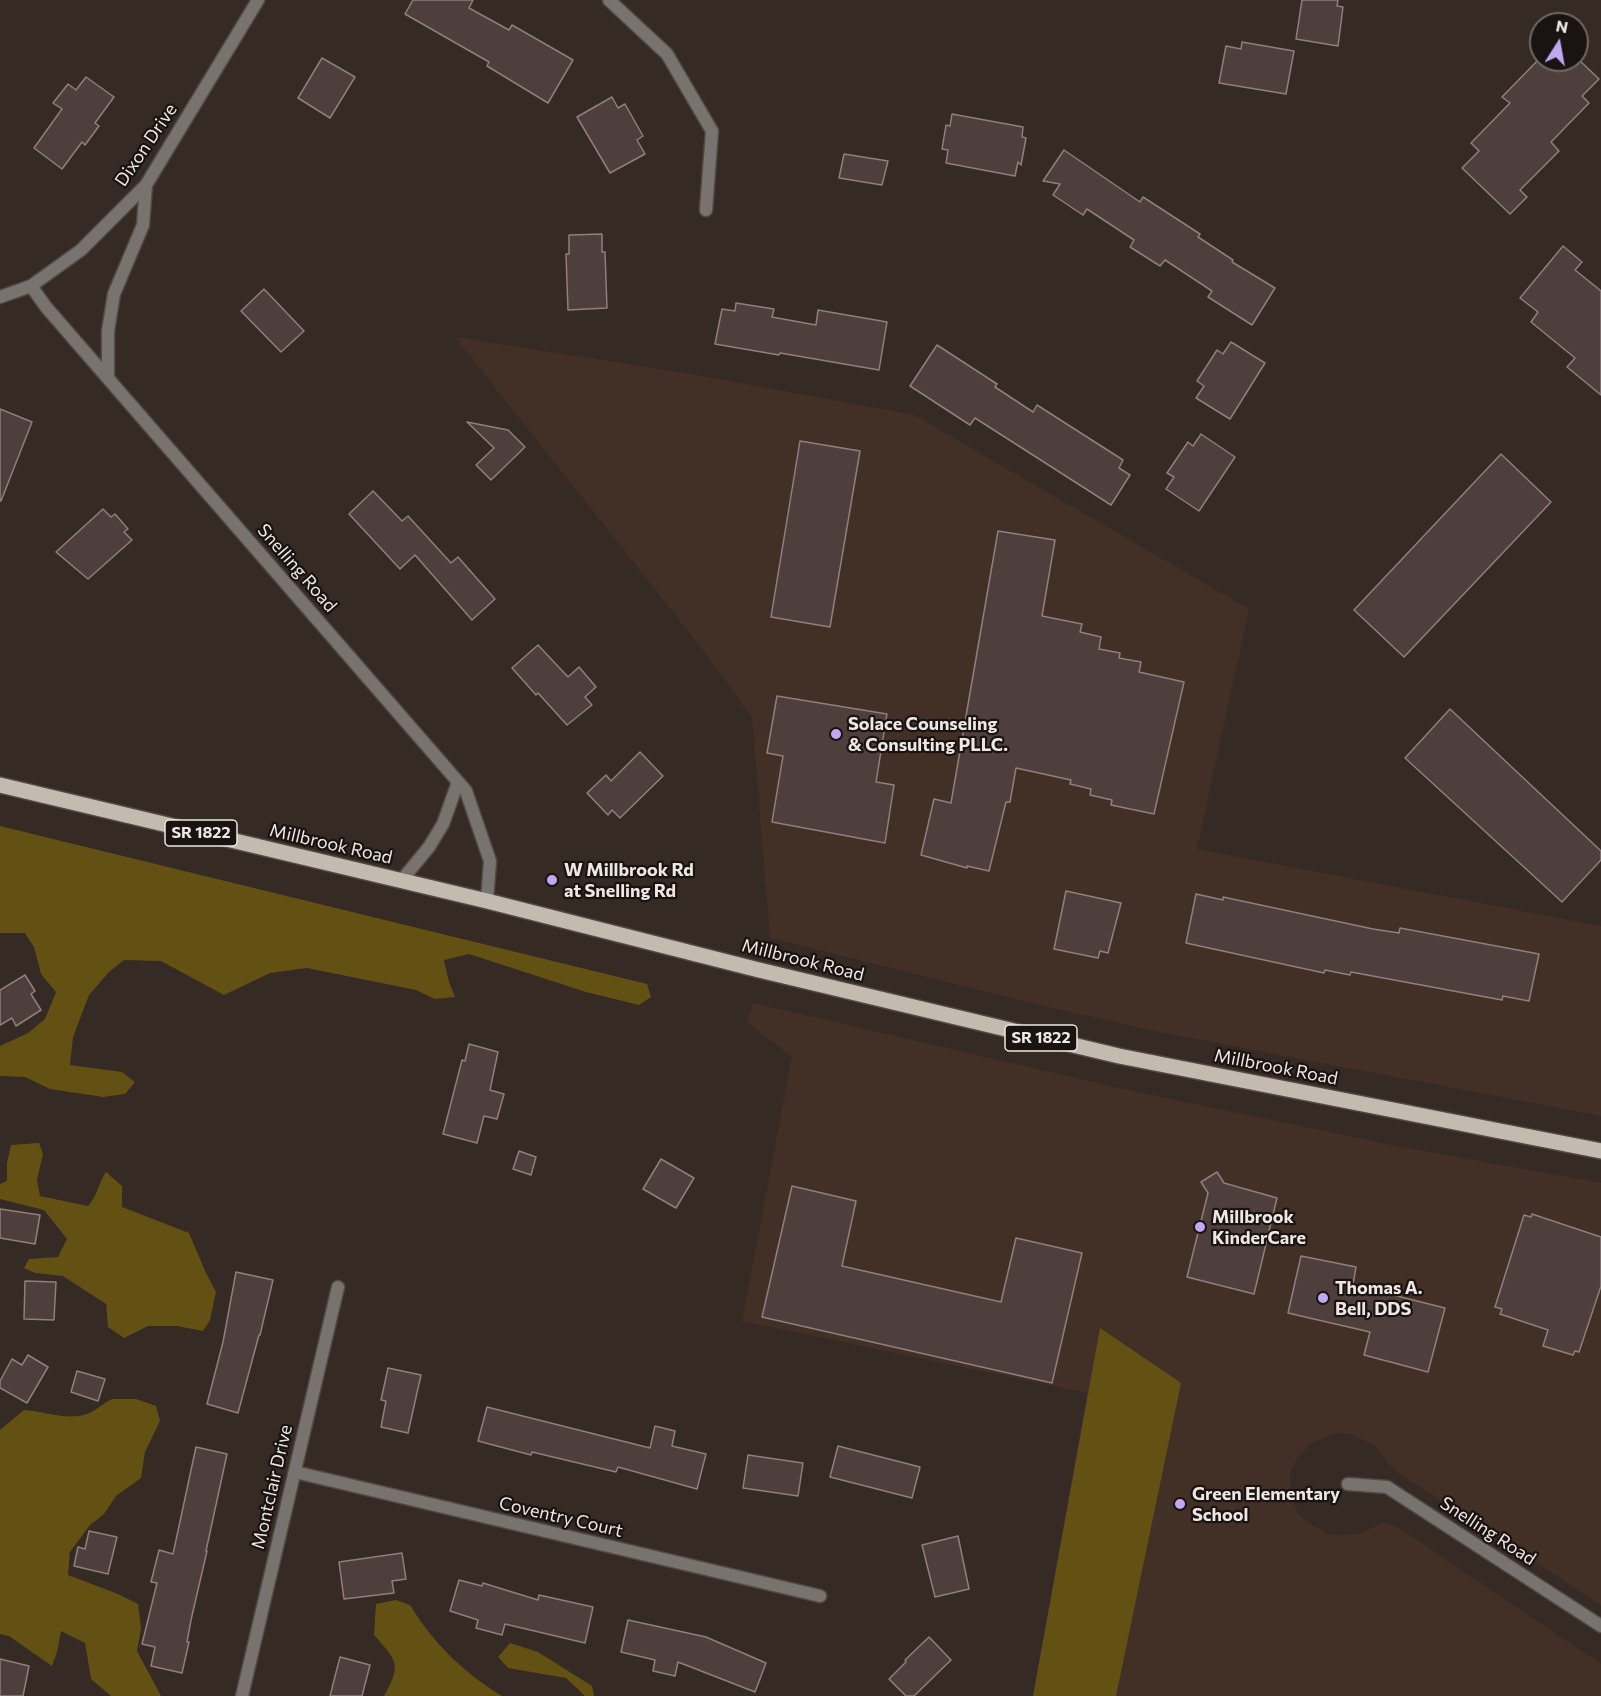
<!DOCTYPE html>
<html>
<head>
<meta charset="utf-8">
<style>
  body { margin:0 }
  #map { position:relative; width:1601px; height:1696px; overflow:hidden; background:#352a24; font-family:Commissioner,sans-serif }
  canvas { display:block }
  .north { position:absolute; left:1529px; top:12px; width:60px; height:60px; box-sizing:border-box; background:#191311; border:2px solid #6f6865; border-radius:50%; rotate:11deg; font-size:16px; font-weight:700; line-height:24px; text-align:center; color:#efe7e3 }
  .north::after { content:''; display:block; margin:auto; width:21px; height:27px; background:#c2a8f3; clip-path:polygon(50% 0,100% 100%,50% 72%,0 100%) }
</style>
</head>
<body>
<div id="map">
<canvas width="1601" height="1696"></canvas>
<div class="north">N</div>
</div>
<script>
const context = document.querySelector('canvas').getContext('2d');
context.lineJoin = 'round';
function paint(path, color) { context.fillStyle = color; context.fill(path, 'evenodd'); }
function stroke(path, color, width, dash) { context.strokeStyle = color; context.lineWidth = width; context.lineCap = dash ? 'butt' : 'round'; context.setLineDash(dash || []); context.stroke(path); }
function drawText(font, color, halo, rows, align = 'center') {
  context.font = font + ' Commissioner,sans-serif'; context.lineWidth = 4.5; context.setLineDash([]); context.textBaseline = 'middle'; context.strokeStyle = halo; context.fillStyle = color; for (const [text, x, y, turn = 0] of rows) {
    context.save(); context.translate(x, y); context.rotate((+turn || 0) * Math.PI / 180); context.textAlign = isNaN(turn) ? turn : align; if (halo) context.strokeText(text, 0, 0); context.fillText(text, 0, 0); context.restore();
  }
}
const built = new Path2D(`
  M 455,337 L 691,374 L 914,415 L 1249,609 L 1197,849 L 1601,926 L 1601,1116 L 1159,1032 L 1031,1003 L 770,938 L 752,717 L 700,646 Z
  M 753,1003 L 1137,1092 L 1397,1146 L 1601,1183 L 1601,1605 L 1394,1470 L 1375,1446 L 1350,1434 L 1336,1433 L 1308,1445 L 1296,1460 L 1290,1474 L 1290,1495 L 1298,1513 L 1309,1523 L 1329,1535 L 1359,1534 L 1385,1522 L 1399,1528 L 1601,1664 L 1601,1696 L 1033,1696 L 1087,1393 L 742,1321 L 792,1057 L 747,1022 Z`);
const forest = new Path2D(`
  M 0,826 L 647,984 L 651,997 L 639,1005 L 586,992 L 469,954 L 444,960 L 449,982 L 455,997 L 435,999 L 416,990 L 307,968 L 270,973 L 224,995 L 161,961 L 124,960 L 109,972 L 89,995 L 73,1037 L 70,1065 L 122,1072 L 135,1082 L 125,1094 L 103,1097 L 50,1089 L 25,1077 L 0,1076 L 0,1046 L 28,1033 L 45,1019 L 56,992 L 41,974 L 34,947 L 25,933 L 0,933 Z
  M 39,1143 L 43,1154 L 37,1180 L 40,1196 L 88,1206 C 97,1197 99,1182 106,1172 L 122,1186 L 122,1207 L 189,1233 L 205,1271 L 216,1292 L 210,1320 L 203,1331 L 177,1326 L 148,1326 L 124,1338 L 108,1327 L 106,1304 L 63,1276 L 35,1273 L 24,1268 L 29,1259 L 58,1257 L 67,1239 L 44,1210 L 0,1199 L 0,1184 L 7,1181 L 7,1163 L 11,1145 Z
  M 1100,1328 L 1181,1383 L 1116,1696 L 1033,1696 Z
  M 112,1399 L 136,1399 L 156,1406 L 160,1421 L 145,1452 L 141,1478 L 116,1496 L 104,1514 L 90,1525 L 70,1552 L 68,1575 L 118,1594 L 138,1604 L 141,1628 L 137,1651 L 161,1696 L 111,1696 L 91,1679 L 85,1643 L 61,1631 L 57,1652 L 52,1666 L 9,1636 L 0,1634 L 0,1430 L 24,1410 C 44,1411 66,1421 87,1414 C 95,1411 104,1403 112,1399 Z
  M 396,1600 L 410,1605 C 433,1643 464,1673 502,1696 L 384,1696 C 402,1664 397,1661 374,1635 L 376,1604 Z
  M 510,1643 L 538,1652 L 592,1686 L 594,1696 L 585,1696 L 566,1678 L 508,1668 L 498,1657 Z`);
const building = new Path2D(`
  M 413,0 L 473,0 L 469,8 L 509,30 L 512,25 L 573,60 L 548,103 L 487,66 L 489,62 L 405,14 Z
  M 1302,0 L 1338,0 L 1337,6 L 1343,7 L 1338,46 L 1296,39 Z
  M 1242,42 L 1294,51 L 1286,94 L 1219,83 L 1226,46 L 1241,49 Z
  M 1541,57 L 1541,60 L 1577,60 L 1577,58 L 1599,79 L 1582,96 L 1589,103 L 1551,142 L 1559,151 L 1520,190 L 1527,197 L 1510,214 L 1462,168 L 1479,151 L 1471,143 L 1510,103 L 1502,97 Z
  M 322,58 L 355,77 L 330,118 L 298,98 Z
  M 86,77 L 114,97 L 95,123 L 99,126 L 85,145 L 82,142 L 62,169 L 34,148 L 62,109 L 53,103 L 68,84 L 76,90 Z
  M 612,97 L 618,108 L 625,104 L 643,136 L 637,140 L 645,154 L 610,173 L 577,117 Z
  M 952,114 L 1023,127 L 1022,137 L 1026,138 L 1021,165 L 1018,162 L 1015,176 L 946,163 L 948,150 L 942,149 L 946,125 L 950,126 Z
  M 1064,150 L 1140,202 L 1143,197 L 1200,234 L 1198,237 L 1233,260 L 1232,262 L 1275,288 L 1252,325 L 1208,297 L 1212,291 L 1165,260 L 1160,266 L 1130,247 L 1134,240 L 1087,209 L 1083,215 L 1053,195 L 1060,184 L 1043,181 Z
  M 844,154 L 888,161 L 882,185 L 839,178 Z
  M 602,234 L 602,252 L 605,252 L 607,308 L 568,310 L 566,254 L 569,254 L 569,235 Z
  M 1563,246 L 1582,262 L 1575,270 L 1601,291 L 1601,395 L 1567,367 L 1575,358 L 1531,322 L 1538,312 L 1520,298 Z
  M 264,289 L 304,331 L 281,352 L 241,311 Z
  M 736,303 L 774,309 L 772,317 L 816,325 L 818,310 L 887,322 L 879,370 L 780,353 L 779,355 L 715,344 L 722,309 L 735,311 Z
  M 1231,342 L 1265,363 L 1230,419 L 1196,398 L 1204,386 L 1197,381 L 1217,350 L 1223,354 Z
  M 937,345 L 997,384 L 995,387 L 1033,412 L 1037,405 L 1123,460 L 1119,468 L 1130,475 L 1111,505 L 975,418 L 970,425 L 910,386 Z
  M 0,409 L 32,422 L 1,501 L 0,501 Z
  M 467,422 L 508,430 L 525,447 L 491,480 L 476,465 L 494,448 Z
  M 1201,434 L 1235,457 L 1199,511 L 1166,489 L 1174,477 L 1167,473 L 1188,442 L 1193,446 Z
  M 800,441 L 860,451 L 830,627 L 771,617 Z
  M 1501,454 L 1551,502 L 1404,657 L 1354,610 Z
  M 373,491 L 402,521 L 408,516 L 451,563 L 458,557 L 495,599 L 472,620 L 415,555 L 400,569 L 349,514 Z
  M 103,509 L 111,517 L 115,514 L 128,529 L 124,532 L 132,540 L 88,579 L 56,552 Z
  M 998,531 L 1055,540 L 1042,616 L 1082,624 L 1080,632 L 1101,637 L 1099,649 L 1120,653 L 1119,658 L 1141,662 L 1139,672 L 1184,682 L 1154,814 L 1111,805 L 1112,800 L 1090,795 L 1091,789 L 1070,784 L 1071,780 L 1016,768 L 1010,802 L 1006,802 L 989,871 L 967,866 L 967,868 L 921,855 L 934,799 L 951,803 Z
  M 538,645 L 568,677 L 579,667 L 596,687 L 585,697 L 592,705 L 567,725 L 538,693 L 536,695 L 512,668 Z
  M 777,696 L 887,714 L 876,782 L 894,785 L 885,843 L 772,822 L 783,756 L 767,753 Z
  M 1450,709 L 1601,851 L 1601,860 L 1562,902 L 1405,758 Z
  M 640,752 L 663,776 L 620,818 L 612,810 L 608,815 L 587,793 L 606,775 L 611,781 Z
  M 1066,891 L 1121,903 L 1108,953 L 1100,951 L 1098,958 L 1054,949 Z
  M 1196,894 L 1223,900 L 1223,897 L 1373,929 L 1399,933 L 1400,928 L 1539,954 L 1529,1001 L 1503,996 L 1502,1000 L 1351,972 L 1350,975 L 1325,970 L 1324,973 L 1186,943 Z
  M 25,975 L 35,991 L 31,994 L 41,1010 L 16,1026 L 12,1018 L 0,1025 L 0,990 Z
  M 469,1044 L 498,1052 L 490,1090 L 504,1094 L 497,1119 L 484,1116 L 477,1143 L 443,1134 L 462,1060 L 465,1061 Z
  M 519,1151 L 536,1157 L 531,1175 L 513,1169 Z
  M 661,1159 L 694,1178 L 676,1208 L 643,1189 Z
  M 1217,1172 L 1224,1183 L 1277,1198 L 1254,1294 L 1187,1277 L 1208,1193 L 1201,1182 Z
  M 792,1186 L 856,1201 L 842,1266 L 1001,1302 L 1016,1238 L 1082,1253 L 1052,1383 L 762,1317 Z
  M 0,1209 L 40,1215 L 35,1244 L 0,1238 Z
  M 1532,1214 L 1601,1237 L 1601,1286 L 1579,1352 L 1575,1351 L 1573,1355 L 1543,1346 L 1548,1330 L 1500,1314 L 1502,1309 L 1495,1307 L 1524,1215 L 1531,1217 Z
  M 1301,1256 L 1356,1267 L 1353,1285 L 1445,1308 L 1428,1372 L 1364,1355 L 1370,1332 L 1288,1313 Z
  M 236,1272 L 273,1280 L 260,1335 L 259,1335 L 238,1413 L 207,1404 L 223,1342 Z
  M 25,1281 L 56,1282 L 54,1320 L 24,1319 Z
  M 28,1355 L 48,1367 L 27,1403 L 0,1388 L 0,1381 L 12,1359 L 22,1365 Z
  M 388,1368 L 421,1375 L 408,1433 L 381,1427 L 386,1401 L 381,1400 Z
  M 77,1371 L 105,1379 L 98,1401 L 71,1392 Z
  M 487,1407 L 650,1448 L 655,1426 L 675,1431 L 672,1446 L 706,1454 L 697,1489 L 618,1467 L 616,1472 L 532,1452 L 531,1455 L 478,1441 Z
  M 838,1446 L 920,1467 L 912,1498 L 830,1477 Z
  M 196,1447 L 227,1454 L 206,1551 L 207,1551 L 191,1620 L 187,1642 L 189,1642 L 182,1673 L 151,1666 L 155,1647 L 142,1644 L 157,1583 L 151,1582 L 159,1550 L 173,1554 Z
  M 748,1455 L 803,1463 L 798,1496 L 743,1488 Z
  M 89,1531 L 117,1537 L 108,1574 L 74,1566 L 78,1547 L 85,1549 Z
  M 958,1536 L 969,1589 L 935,1597 L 922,1545 Z
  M 402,1553 L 406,1579 L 392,1581 L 394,1593 L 344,1599 L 339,1562 Z
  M 459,1580 L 482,1586 L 483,1583 L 538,1600 L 539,1595 L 593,1607 L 585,1643 L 505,1624 L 502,1635 L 476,1628 L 478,1620 L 450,1611 Z
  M 628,1620 L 706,1637 L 766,1663 L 755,1692 L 678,1662 L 675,1676 L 653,1671 L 655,1660 L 621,1652 Z
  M 929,1637 L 951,1660 L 914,1696 L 906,1696 L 889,1679 L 906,1662 L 905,1660 Z
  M 340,1657 L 370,1665 L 362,1696 L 330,1696 Z
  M 0,1659 L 29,1666 L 23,1696 L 0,1696 Z`);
const minor = new Path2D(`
  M 609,0 L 667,54 L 712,131 L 706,210
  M 31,286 L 46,307 L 466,791 L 490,861 L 487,901
  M 108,377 L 108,331 L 114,294 L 143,225 L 146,185
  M 401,881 L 429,847 L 443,824 L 458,782
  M 295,1472 L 820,1596
  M 1348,1484 L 1387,1487 L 1601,1626
  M 242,1696 L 338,1287`);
const tertiary = new Path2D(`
  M 0,297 L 31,286 L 81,250 L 146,185 L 258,0`);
const primary = new Path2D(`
  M 0,785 L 487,901 L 759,970 L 1119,1056 L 1601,1151`);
const markers = [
  [836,734,6,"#c2a8f3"],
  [552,880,6,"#c2a8f3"],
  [1200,1227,6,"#c2a8f3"],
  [1323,1298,6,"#c2a8f3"],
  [1180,1504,6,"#c2a8f3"]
];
const shields = [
  [201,833,72],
  [1041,1038,72]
];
const shieldNames = [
  ["SR 1822",201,833],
  ["SR 1822",1041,1038]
];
const streetNames = [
  ["Dixon Drive",146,145,-56],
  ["Snelling Road",297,568,49],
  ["Millbrook Road",331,844,13],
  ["Millbrook Road",803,960,14],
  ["Millbrook Road",1276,1067,11],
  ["Montclair Drive",272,1487,-77],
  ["Coventry Court",561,1517,13],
  ["Snelling Road",1488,1531,33]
];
const poiNames = [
  ["Solace Counseling",848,724],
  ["& Consulting PLLC.",848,745],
  ["W Millbrook Rd",564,870],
  ["at Snelling Rd",564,891],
  ["Millbrook",1212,1217],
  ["KinderCare",1212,1238],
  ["Thomas A.",1335,1288],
  ["Bell, DDS",1335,1309],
  ["Green Elementary",1192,1494],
  ["School",1192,1515]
];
paint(built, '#423027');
paint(forest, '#635114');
paint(building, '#4e3f3d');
stroke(building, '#8f7f7d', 1.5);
stroke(minor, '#534843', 15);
stroke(tertiary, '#534843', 15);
stroke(primary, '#534843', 18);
stroke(minor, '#78736f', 12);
stroke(tertiary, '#78736f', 12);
stroke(primary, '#c4bbb0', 15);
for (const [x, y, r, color] of markers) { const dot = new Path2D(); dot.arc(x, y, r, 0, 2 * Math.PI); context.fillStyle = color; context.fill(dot); stroke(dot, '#191311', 2); }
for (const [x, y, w] of shields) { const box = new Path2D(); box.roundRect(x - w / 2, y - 13, w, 26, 4.5); context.fillStyle = '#191311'; context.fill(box); stroke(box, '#efe7e3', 1.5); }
drawText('bold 16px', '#efe7e3', null, shieldNames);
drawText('18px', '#efe7e3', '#191311', streetNames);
drawText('bold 18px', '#efe7e3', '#191311', poiNames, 'left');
</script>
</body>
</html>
